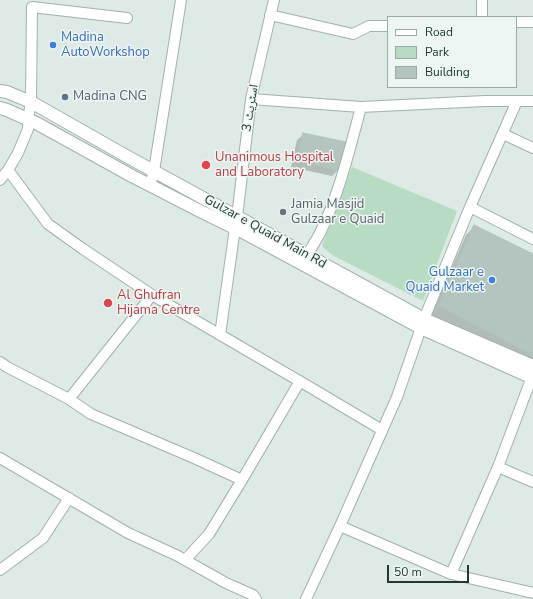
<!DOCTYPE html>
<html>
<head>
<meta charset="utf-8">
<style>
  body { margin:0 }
  #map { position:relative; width:533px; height:599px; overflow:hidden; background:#deeae5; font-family:"Nunito Sans",sans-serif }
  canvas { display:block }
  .legend { position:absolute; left:387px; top:16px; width:130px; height:72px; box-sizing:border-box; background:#eef6f3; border:1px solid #9caaa7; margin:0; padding:5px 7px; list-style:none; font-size:12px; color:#203934 }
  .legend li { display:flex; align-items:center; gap:8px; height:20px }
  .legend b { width:20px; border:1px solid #9caaa7 }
  .scale { position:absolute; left:387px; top:565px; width:82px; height:18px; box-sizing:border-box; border:2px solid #203934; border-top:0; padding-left:5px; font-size:12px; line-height:14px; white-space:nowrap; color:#203934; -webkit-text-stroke:3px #eef6f3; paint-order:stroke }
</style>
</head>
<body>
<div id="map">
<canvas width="533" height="599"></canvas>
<ul class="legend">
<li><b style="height:5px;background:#fff"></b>Road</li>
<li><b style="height:11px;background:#b7dbc3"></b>Park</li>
<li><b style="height:11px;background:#b4c4be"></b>Building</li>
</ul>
<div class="scale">50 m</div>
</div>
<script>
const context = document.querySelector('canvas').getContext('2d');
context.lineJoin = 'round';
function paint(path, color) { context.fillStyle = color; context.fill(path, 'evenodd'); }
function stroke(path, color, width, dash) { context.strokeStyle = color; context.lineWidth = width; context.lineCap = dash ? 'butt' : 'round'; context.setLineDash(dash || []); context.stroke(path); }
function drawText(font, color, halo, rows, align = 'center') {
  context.font = font + ' "Nunito Sans","Noto Naskh Arabic",sans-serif'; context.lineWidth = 3; context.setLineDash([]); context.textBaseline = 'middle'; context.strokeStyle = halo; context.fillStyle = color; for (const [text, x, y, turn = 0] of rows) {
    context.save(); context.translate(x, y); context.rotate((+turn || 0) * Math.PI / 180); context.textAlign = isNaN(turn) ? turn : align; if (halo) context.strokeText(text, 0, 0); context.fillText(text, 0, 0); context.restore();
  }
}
const green = new Path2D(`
  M 352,167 L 457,211 L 423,301 L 332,255 L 322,246 Z`);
const shadow = new Path2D(`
  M 304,134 L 339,169 L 332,176 L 291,167 L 297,140 Z
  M 475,226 L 533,255 L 533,358 L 527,364 L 431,315 L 466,235 Z`);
const building = new Path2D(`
  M 303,133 L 346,142 L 339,170 L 297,161 Z
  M 474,225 L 533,254 L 533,355 L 439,306 Z`);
const minor = new Path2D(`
  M 482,0 L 482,17
  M 270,15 L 353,34 L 369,26 L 388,26
  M 516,22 L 533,22
  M 251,99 L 361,107 L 485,101 L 533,101
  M 503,134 L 533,148
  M 8,170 L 48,224 L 83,249 L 152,295 L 313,389 L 382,430
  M 0,180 L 8,170 L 18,153 L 28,129 L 28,119 L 31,102 L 32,7 L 127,18
  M 150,185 L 154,171 L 181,0
  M 470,207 L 533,239
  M 307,255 C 311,248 316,241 320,233 C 339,195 350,148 361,107
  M 220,335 L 235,228 L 237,217 L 251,99 L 274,0
  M 0,362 L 7,367 L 69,399 L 91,414 L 194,458 L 242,480
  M 69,399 L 152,295
  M 0,458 L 128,533 L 178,556 L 226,583 L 253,595 L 256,599
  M 498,467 L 533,482
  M 340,526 L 451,574 L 533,593
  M 185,560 L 209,534 L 242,480 L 300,381
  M 0,570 L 43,538 L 69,498
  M 451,574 L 498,467 L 533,374
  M 306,599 L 340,526 L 397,397 L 424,319 L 470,207 L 517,101`);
const tertiary = new Path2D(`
  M 0,91 L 7,92 L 31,102 L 128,157 L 424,319 L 533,366
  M 0,108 L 7,110 L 38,124 L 132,176 L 200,211 L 243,232 L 421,328 L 533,378`);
const markers = [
  [53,45,4,"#3f7fe0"],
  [65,97,4,"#5c6f8a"],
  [206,165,5,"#e0444e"],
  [283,212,4,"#6b7280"],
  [492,280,4,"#3f7fe0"],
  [108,303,5,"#e0444e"]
];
const shopNames = [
  ["Madina",61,38],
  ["AutoWorkshop",61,53],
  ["Gulzaar e",484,273,"right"],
  ["Quaid Market",484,288,"right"]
];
const serviceNames = [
  ["Madina CNG",73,97]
];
const streetNames = [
  ["اسٹریٹ 3",251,108,-81],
  ["Gulzar e Quaid Main Rd",265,232,29]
];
const healthNames = [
  ["Unanimous Hospital",215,158],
  ["and Laboratory",215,173],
  ["Al Ghufran",117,296],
  ["Hijama Centre",117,311]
];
const worshipNames = [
  ["Jamia Masjid",291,205],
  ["Gulzaar e Quaid",291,220]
];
paint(green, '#b7dbc3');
paint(shadow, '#0003');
paint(building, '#b4c4be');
stroke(building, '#b1c3bd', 1);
stroke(minor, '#a1b1ac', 12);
stroke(tertiary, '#a1b1ac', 14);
stroke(minor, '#fff', 10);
stroke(tertiary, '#fff', 12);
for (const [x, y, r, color] of markers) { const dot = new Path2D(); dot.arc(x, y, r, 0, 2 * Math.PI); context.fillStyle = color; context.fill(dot); stroke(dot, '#eef6f3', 1.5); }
drawText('13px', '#366cbe', '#eef6f3', shopNames, 'left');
drawText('13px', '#4e5e75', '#eef6f3', serviceNames, 'left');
drawText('13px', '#203934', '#eef6f3', streetNames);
drawText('13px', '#be3a42', '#eef6f3', healthNames, 'left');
drawText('13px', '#5b616d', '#eef6f3', worshipNames, 'left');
</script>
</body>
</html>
